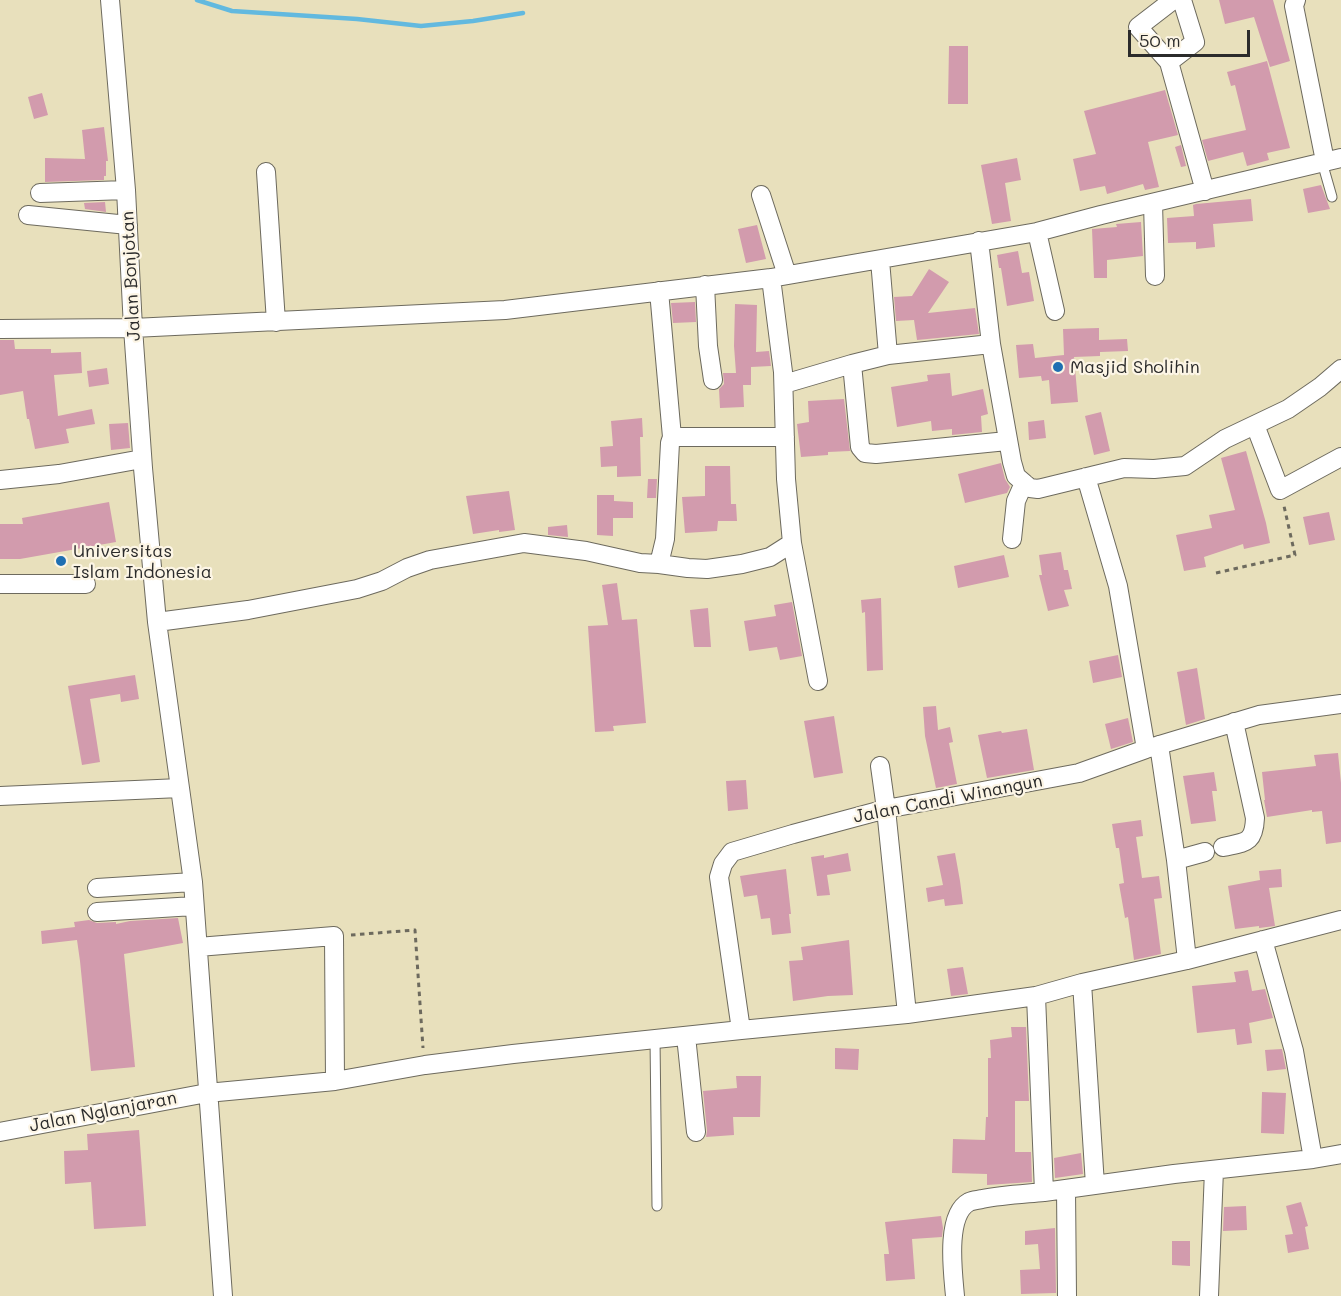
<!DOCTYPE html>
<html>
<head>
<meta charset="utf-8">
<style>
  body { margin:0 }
  #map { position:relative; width:1341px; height:1296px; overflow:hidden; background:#e8e0bc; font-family:Mali,sans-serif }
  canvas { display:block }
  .scale { position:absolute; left:1128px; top:30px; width:122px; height:27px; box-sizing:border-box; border:3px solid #2b2b2b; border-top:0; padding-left:8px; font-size:18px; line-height:21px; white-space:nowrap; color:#2b2b2b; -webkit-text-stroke:4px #fcf5e5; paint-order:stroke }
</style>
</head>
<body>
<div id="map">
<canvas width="1341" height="1296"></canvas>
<div class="scale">50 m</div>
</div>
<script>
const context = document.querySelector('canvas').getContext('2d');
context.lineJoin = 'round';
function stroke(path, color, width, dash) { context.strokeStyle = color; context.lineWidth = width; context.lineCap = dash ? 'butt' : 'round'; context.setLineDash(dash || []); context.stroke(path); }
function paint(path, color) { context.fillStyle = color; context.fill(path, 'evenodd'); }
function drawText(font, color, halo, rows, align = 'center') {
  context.font = font + ' Mali,sans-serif'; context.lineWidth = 4.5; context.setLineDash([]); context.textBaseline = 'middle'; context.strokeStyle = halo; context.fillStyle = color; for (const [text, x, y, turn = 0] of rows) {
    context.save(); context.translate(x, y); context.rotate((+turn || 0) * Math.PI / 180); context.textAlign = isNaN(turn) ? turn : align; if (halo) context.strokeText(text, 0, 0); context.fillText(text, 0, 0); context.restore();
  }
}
const stream = new Path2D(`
  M 197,0 L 232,11 L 357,19 L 421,26 L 473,21 L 523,13`);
const building = new Path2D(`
  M 1219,0 L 1273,0 L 1290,61 L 1270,67 L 1254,17 L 1225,24 Z
  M 949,46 L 968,46 L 968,104 L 948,104 Z
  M 1267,61 L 1290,148 L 1267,153 L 1269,160 L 1247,166 L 1243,152 L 1208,161 L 1202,140 L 1246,130 L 1235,85 L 1231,86 L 1227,72 Z
  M 1165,90 L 1178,135 L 1148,142 L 1159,187 L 1145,190 L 1143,184 L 1107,194 L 1105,186 L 1080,191 L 1073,159 L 1096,154 L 1084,111 Z
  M 42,93 L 48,115 L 34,119 L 28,97 Z
  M 104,127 L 108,161 L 106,161 L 106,176 L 104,176 L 104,180 L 45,182 L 45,158 L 85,159 L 82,130 Z
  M 1181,145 L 1186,166 L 1181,167 L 1175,147 Z
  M 1017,158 L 1021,180 L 1005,183 L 1011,221 L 992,224 L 981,165 Z
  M 1321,185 L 1330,209 L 1308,213 L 1303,189 Z
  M 1251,199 L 1253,221 L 1213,224 L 1215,247 L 1196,249 L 1196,242 L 1168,243 L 1167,218 L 1194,216 L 1193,205 L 1196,204 Z
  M 105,202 L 106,212 L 85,209 L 84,203 Z
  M 1141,222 L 1143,256 L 1107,260 L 1107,278 L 1094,278 L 1092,229 L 1117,227 L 1116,224 Z
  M 757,225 L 766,259 L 746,263 L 738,229 Z
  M 1018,251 L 1022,273 L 1029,272 L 1034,301 L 1007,306 L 1001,268 L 999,268 L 997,255 Z
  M 929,269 L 949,282 L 928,313 L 975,308 L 979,334 L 917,340 L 914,320 L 896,321 L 894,297 L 912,296 Z
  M 695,302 L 696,322 L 673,323 L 671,303 Z
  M 735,304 L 757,305 L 756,352 L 769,351 L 771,366 L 751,367 L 751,385 L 743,385 L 744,407 L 720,408 L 719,389 L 724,384 L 723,373 L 736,373 L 734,346 Z
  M 1099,328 L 1099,340 L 1127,339 L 1128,351 L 1100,352 L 1100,356 L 1074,357 L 1078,402 L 1051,404 L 1049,380 L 1042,381 L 1041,376 L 1019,378 L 1016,345 L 1033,344 L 1035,358 L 1064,355 L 1063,329 Z
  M 0,340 L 14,340 L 15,349 L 51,349 L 51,353 L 81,352 L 82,373 L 54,375 L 58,416 L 92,409 L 95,424 L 66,429 L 69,443 L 35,449 L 29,419 L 27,419 L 23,391 L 0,395 Z
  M 107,368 L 109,384 L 89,387 L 87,371 Z
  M 950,373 L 952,396 L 983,389 L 988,414 L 981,416 L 982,432 L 952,435 L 952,429 L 932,431 L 931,421 L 897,427 L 891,387 L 928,381 L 927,375 Z
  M 844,399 L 850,451 L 828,452 L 828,455 L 801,457 L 797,424 L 809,422 L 808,401 Z
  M 1101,412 L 1110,451 L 1094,455 L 1085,416 Z
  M 642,418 L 643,437 L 640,437 L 641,476 L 617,477 L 617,466 L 601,467 L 600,447 L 613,446 L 611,421 Z
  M 1044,420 L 1046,438 L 1029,440 L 1028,422 Z
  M 128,423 L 130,448 L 111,450 L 109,424 Z
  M 1246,451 L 1266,523 L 1270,543 L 1244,549 L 1243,544 L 1204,557 L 1206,567 L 1184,571 L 1176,535 L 1212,528 L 1209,515 L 1235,510 L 1221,458 Z
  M 1001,463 L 1005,479 L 1010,487 L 1007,493 L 965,503 L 958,474 Z
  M 705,466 L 730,466 L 731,504 L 736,504 L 737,521 L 718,521 L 717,531 L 685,533 L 682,497 L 705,496 Z
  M 648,479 L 657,479 L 656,498 L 647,498 Z
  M 509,491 L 515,530 L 499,532 L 499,530 L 473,534 L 466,496 Z
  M 597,495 L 614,495 L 614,501 L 633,502 L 633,518 L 613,518 L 613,536 L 597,535 Z
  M 109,502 L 116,542 L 20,559 L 0,559 L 0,524 L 23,524 L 22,518 Z
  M 1329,512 L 1335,540 L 1309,545 L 1303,517 Z
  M 567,525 L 568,537 L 548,535 L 548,527 Z
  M 1061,552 L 1064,570 L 1068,570 L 1072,589 L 1064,590 L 1069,606 L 1048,611 L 1039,575 L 1042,575 L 1039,555 Z
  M 1004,555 L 1009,577 L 958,588 L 954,566 Z
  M 617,583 L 622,620 L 637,619 L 646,723 L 613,726 L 614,731 L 595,732 L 588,626 L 608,625 L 602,585 Z
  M 881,598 L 883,670 L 867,671 L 865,612 L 862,613 L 861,600 Z
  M 792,602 L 802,656 L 780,660 L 777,647 L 749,651 L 744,621 L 776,616 L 774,605 Z
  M 708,608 L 711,647 L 694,647 L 690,610 Z
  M 1118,655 L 1122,677 L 1093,683 L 1089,661 Z
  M 1197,668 L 1205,719 L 1186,725 L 1177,672 Z
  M 135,675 L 139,699 L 121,702 L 120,694 L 90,699 L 100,762 L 82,765 L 68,686 Z
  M 936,706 L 938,730 L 950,727 L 953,742 L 949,743 L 957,784 L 936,788 L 925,736 L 923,707 Z
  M 834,716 L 843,773 L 814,778 L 804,721 Z
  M 1128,718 L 1133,742 L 1111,749 L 1105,724 Z
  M 1027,729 L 1034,770 L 987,778 L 978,735 L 1001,731 L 1002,733 Z
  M 1338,753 L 1341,783 L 1341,842 L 1326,844 L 1322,811 L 1312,812 L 1312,810 L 1267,817 L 1264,800 L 1265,800 L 1262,772 L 1316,766 L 1314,755 Z
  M 1214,772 L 1217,791 L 1212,791 L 1216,821 L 1191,824 L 1183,776 Z
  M 746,780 L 748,809 L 728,811 L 726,781 Z
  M 1141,820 L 1143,836 L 1136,837 L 1142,878 L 1159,876 L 1162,898 L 1154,899 L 1161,954 L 1134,960 L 1128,917 L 1125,918 L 1119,884 L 1124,883 L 1119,848 L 1116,848 L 1112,824 Z
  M 848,853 L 851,871 L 827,875 L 830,895 L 817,896 L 811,857 L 824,855 L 824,858 Z
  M 955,853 L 960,881 L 963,904 L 945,906 L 944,899 L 928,902 L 926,888 L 943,885 L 937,856 Z
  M 786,869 L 791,914 L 789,914 L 791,933 L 772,935 L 770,918 L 761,919 L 757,895 L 744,897 L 740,876 Z
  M 1281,869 L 1282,887 L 1269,888 L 1275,926 L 1259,928 L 1259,926 L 1235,929 L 1228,886 L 1260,880 L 1259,871 Z
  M 178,918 L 183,943 L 124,954 L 135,1067 L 91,1071 L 80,961 L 77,940 L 42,944 L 41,931 L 75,927 L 74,922 L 89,920 L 97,923 L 116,922 L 116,924 L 130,921 Z
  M 849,940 L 853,995 L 828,996 L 793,1001 L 789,961 L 803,960 L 801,947 Z
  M 963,967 L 968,994 L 951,996 L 947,969 Z
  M 1248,970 L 1252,991 L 1265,989 L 1273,1018 L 1249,1023 L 1252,1043 L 1237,1045 L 1235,1029 L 1197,1033 L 1192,986 L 1236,982 L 1234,972 Z
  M 1011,1027 L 1026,1027 L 1029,1101 L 1015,1101 L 1015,1152 L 1031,1152 L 1032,1182 L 987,1185 L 987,1174 L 952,1173 L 953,1139 L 985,1140 L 986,1117 L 988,1117 L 988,1058 L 991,1058 L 990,1040 L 1012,1037 Z
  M 835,1048 L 859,1049 L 858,1070 L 835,1069 Z
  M 1282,1049 L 1286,1069 L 1267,1071 L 1265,1050 Z
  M 736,1076 L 761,1076 L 760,1117 L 733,1117 L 734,1135 L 706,1137 L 707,1131 L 703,1091 L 737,1088 Z
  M 1262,1092 L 1286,1093 L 1284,1134 L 1261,1133 Z
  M 139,1130 L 146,1226 L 94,1229 L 91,1182 L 65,1184 L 64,1151 L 88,1150 L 87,1134 Z
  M 1081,1153 L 1083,1174 L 1055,1178 L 1054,1158 Z
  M 1301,1202 L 1308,1226 L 1305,1227 L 1309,1249 L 1288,1253 L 1285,1235 L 1293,1234 L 1286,1206 Z
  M 1246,1206 L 1247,1230 L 1223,1231 L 1224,1207 Z
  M 941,1216 L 943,1228 L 942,1237 L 912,1239 L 915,1279 L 886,1281 L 884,1254 L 889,1254 L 885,1222 Z
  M 1055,1228 L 1056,1293 L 1021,1294 L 1020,1270 L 1040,1269 L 1038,1244 L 1025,1245 L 1025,1231 Z
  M 1172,1241 L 1190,1241 L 1190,1266 L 1172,1265 Z`);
const path = new Path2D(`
  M 1216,573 L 1295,555 L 1284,506
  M 351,935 L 415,930 L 423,1048`);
const service = new Path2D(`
  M 1322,162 L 1332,197
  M 655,1039 L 657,1206`);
const minor = new Path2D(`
  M 110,0 L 126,190 L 133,328 L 143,468 L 157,622 L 193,882 L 223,1296
  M 1173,0 L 1138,27 L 1169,62 L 1205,191
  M 1296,0 L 1294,6 L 1325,161
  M 1169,62 L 1195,42 L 1182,0
  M 266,172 L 276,322
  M 40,193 L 126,190
  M 761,195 L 787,275
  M 1153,203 L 1155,276
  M 28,215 L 128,225
  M 1037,232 L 1055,311
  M 979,241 L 991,344 L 1012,462 L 1016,476 L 1030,488 L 1038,489 L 1124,468 L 1154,469 L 1185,466 L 1225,439 L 1288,409 L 1320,387 L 1341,369
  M 880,260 L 888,355
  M 771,278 L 783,372 L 786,479 L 792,543 L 818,681
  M 705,285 L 708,346 L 713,380
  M 659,291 L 672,437
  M 0,329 L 133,328 L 505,310 L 771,278 L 1037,232 L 1101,215 L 1341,158
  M 852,364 L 860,447 L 865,453 L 876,454 L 1007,441
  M 784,384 L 852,364 L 888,355 L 991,344
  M 1255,425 L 1280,490 L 1341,457
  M 1086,477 L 1118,586 L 1146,749
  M 0,480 L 59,474 L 142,459
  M 1012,539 L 1016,501 L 1024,483
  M 659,564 L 665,539 L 670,443 L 672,437 L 785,437
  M 0,584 L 86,584
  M 157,622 L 248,610 L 357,589 L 382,581 L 407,568 L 430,560 L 524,543 L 586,551 L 640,563 L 659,564 L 688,568 L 707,569 L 742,564 L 770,557 L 792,543
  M 1159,745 L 1176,860 L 1187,960 L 1341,920
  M 880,766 L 886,809 L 907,1014
  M 0,796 L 180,788
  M 1223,847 C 1245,842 1254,844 1255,818 L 1234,722
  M 1176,860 L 1205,852
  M 97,888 L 193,882
  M 97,912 L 194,906
  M 1263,940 L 1294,1051 L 1313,1159
  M 198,947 L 334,936 L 335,1081
  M 1082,983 L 1095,1185
  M 1036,996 L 1082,983 L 1187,960
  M 741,1030 L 719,877 L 723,864 L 732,852 L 793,834 L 886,809 L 1079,773 L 1146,749 L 1259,715 L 1341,704
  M 686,1036 L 696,1132
  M 0,1132 L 207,1093 L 335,1081 L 425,1065 L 513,1054 L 741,1030 L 907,1014 L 1036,996 L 1044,1192 L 1174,1174 L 1313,1159 L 1341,1154
  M 1066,1189 L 1067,1296
  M 955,1296 C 953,1273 945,1215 969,1202 C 973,1200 978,1200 982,1199 C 1002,1195 1023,1194 1044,1192
  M 1209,1296 L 1214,1170`);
const markers = [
  [1058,367,6,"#1f6fb2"],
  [61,561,6,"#1f6fb2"]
];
const streetNames = [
  ["Jalan Bonjotan",131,276,-93],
  ["Jalan Candi Winangun",948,799,-11],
  ["Jalan Nglanjaran",103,1112,-11]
];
const poiNames = [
  ["Masjid Sholihin",1070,367],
  ["Universitas",73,551],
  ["Islam Indonesia",73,572]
];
stroke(stream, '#62b9df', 4.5);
paint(building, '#d29bad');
stroke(service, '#6d6a5e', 11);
stroke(minor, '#6d6a5e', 20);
stroke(path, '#6d6a5e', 3, [4.5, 4.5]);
stroke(service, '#fff', 9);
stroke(minor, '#fff', 18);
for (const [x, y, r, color] of markers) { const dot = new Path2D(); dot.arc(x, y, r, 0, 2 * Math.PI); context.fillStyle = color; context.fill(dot); stroke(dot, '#fcf5e5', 2); }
drawText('18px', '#2b2b2b', '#fcf5e5', streetNames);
drawText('18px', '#2b2b2b', '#fcf5e5', poiNames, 'left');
</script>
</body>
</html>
